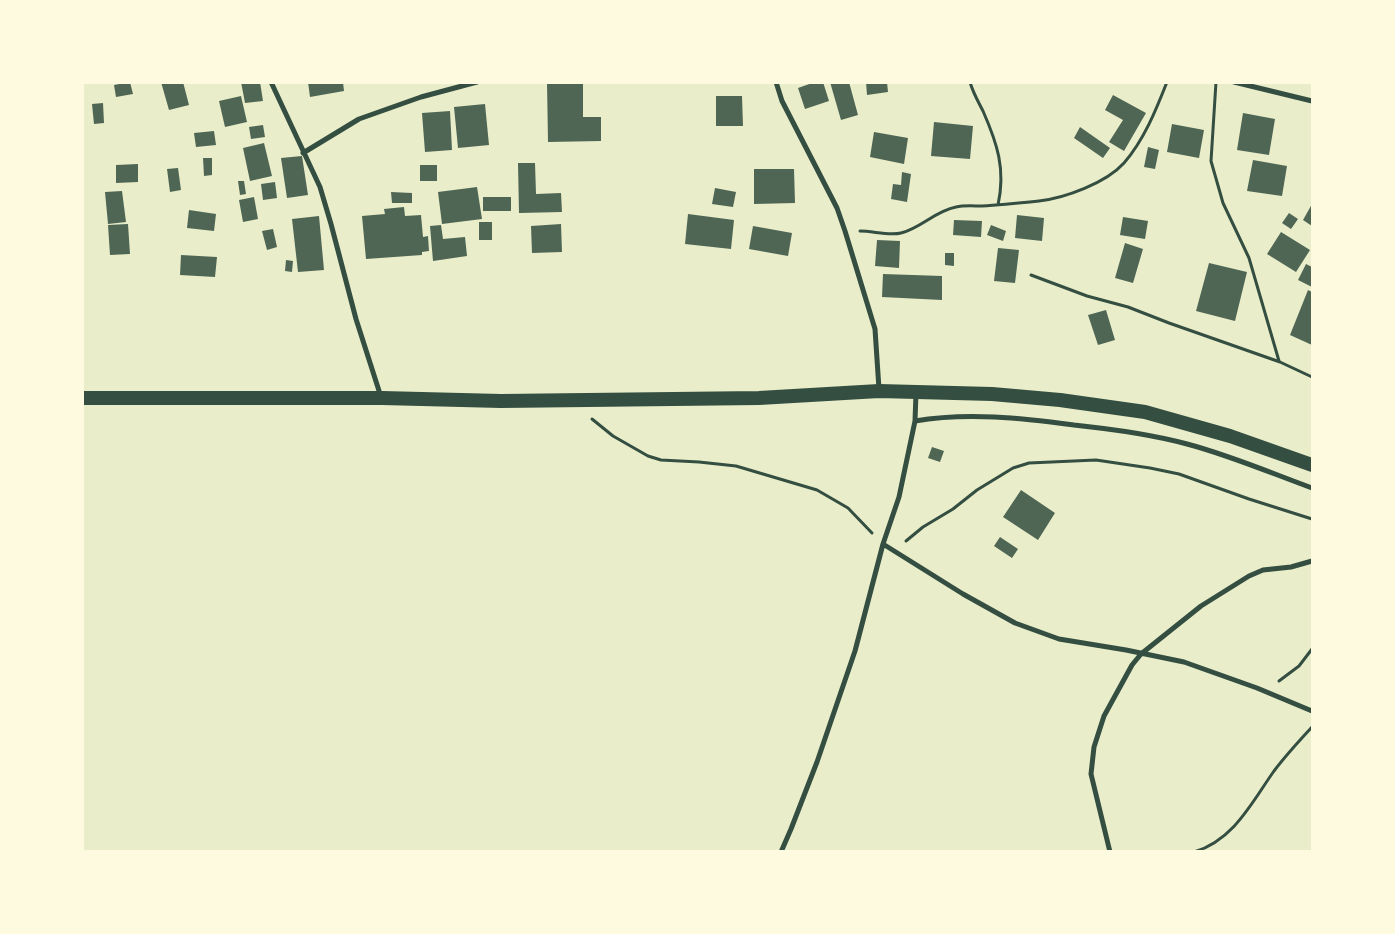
<!DOCTYPE html>
<html>
<head>
<meta charset="utf-8">
<style>
  body { margin:0 }
  #map { position:relative; width:1395px; height:934px; overflow:hidden; background:#e9edc9; font-family:Raleway,sans-serif }
  canvas { display:block }
  .frame { position:absolute; inset:0; border:84px solid #fefae0; pointer-events:none }
</style>
</head>
<body>
<div id="map">
<canvas width="1395" height="934"></canvas>
<div class="frame"></div>
</div>
<script>
const context = document.querySelector('canvas').getContext('2d');
context.lineJoin = 'round';
function paint(path, color) { context.fillStyle = color; context.fill(path, 'evenodd'); }
function stroke(path, color, width, dash) { context.strokeStyle = color; context.lineWidth = width; context.lineCap = dash ? 'butt' : 'round'; context.setLineDash(dash || []); context.stroke(path); }
const building = new Path2D(`
  M 130,82 L 133,94 L 116,97 L 114,85 Z
  M 161,82 L 183,82 L 189,105 L 169,110 Z
  M 241,82 L 260,82 L 263,101 L 245,103 Z
  M 308,82 L 343,82 L 344,91 L 310,97 Z
  M 547,82 L 583,82 L 583,117 L 601,117 L 601,141 L 548,142 Z
  M 815,82 L 823,82 L 829,101 L 805,109 L 798,88 Z
  M 830,82 L 849,82 L 858,115 L 841,120 Z
  M 866,82 L 887,82 L 888,92 L 867,95 Z
  M 1113,95 L 1146,113 L 1124,151 L 1109,142 L 1123,120 L 1105,110 Z
  M 241,96 L 247,122 L 225,127 L 219,101 Z
  M 716,96 L 742,96 L 743,126 L 716,126 Z
  M 103,103 L 104,123 L 94,124 L 92,104 Z
  M 485,104 L 489,145 L 458,148 L 454,107 Z
  M 450,111 L 452,150 L 425,152 L 422,113 Z
  M 1243,113 L 1275,119 L 1269,155 L 1237,150 Z
  M 934,122 L 973,126 L 970,159 L 931,156 Z
  M 1172,124 L 1204,130 L 1199,158 L 1167,152 Z
  M 263,125 L 265,137 L 251,139 L 249,127 Z
  M 1080,127 L 1110,148 L 1103,158 L 1074,138 Z
  M 214,131 L 216,145 L 196,147 L 194,133 Z
  M 874,132 L 908,138 L 904,164 L 870,157 Z
  M 264,143 L 272,176 L 250,181 L 243,148 Z
  M 1148,147 L 1159,150 L 1155,169 L 1144,167 Z
  M 302,156 L 308,195 L 287,198 L 281,158 Z
  M 203,158 L 212,158 L 212,175 L 204,176 Z
  M 1253,160 L 1287,166 L 1282,196 L 1247,191 Z
  M 518,163 L 535,163 L 536,194 L 561,193 L 562,212 L 519,213 Z
  M 138,164 L 138,182 L 116,183 L 116,165 Z
  M 420,165 L 437,165 L 437,181 L 420,181 Z
  M 178,168 L 181,190 L 170,192 L 167,169 Z
  M 754,169 L 794,169 L 795,203 L 754,204 Z
  M 902,172 L 911,174 L 907,202 L 891,199 L 893,184 L 901,185 Z
  M 238,181 L 244,181 L 246,194 L 240,195 Z
  M 275,182 L 277,198 L 263,200 L 261,184 Z
  M 477,187 L 482,219 L 442,224 L 438,192 Z
  M 715,188 L 736,192 L 733,207 L 712,204 Z
  M 122,191 L 126,222 L 108,224 L 105,192 Z
  M 391,192 L 412,193 L 412,203 L 392,203 Z
  M 254,197 L 258,219 L 243,222 L 239,200 Z
  M 483,197 L 511,197 L 511,211 L 483,211 Z
  M 1312,204 L 1312,226 L 1303,220 Z
  M 404,207 L 405,216 L 421,215 L 423,237 L 428,236 L 429,251 L 422,252 L 422,255 L 366,259 L 362,216 L 385,214 L 384,209 Z
  M 189,210 L 216,214 L 214,231 L 187,228 Z
  M 1289,213 L 1298,219 L 1291,229 L 1282,223 Z
  M 688,214 L 734,220 L 731,249 L 685,244 Z
  M 1017,215 L 1044,218 L 1042,241 L 1015,238 Z
  M 319,216 L 324,270 L 298,272 L 292,219 Z
  M 1123,217 L 1148,221 L 1145,239 L 1120,235 Z
  M 954,220 L 982,221 L 981,237 L 953,235 Z
  M 479,222 L 492,222 L 492,240 L 479,240 Z
  M 128,224 L 130,254 L 110,255 L 108,225 Z
  M 561,224 L 562,252 L 532,253 L 531,226 Z
  M 441,225 L 443,239 L 465,237 L 467,256 L 433,261 L 430,226 Z
  M 991,225 L 1006,231 L 1003,241 L 987,235 Z
  M 753,226 L 792,233 L 788,256 L 749,249 Z
  M 273,229 L 277,247 L 267,250 L 262,231 Z
  M 1281,232 L 1310,250 L 1296,272 L 1267,254 Z
  M 877,240 L 900,241 L 899,268 L 875,266 Z
  M 1125,243 L 1143,249 L 1133,283 L 1115,278 Z
  M 998,248 L 1019,250 L 1015,283 L 994,281 Z
  M 945,253 L 954,253 L 954,266 L 945,265 Z
  M 181,255 L 217,257 L 215,277 L 180,275 Z
  M 286,260 L 293,261 L 292,272 L 285,271 Z
  M 1209,263 L 1247,272 L 1235,321 L 1196,311 Z
  M 1306,264 L 1312,267 L 1312,287 L 1298,280 Z
  M 883,274 L 942,276 L 942,300 L 882,297 Z
  M 1308,290 L 1312,292 L 1312,345 L 1290,335 Z
  M 1106,310 L 1115,340 L 1098,345 L 1088,315 Z
  M 932,447 L 944,451 L 940,462 L 928,458 Z
  M 1021,490 L 1055,513 L 1038,540 L 1003,517 Z
  M 1000,537 L 1018,549 L 1012,558 L 994,546 Z`);
const path = new Path2D(`
  M 970,82 C 973,93 978,101 983,111 C 997,143 1006,169 998,205
  M 1216,82 L 1211,161 L 1223,203 L 1249,258 L 1279,361
  M 860,231 C 873,231 889,236 901,233 C 921,228 935,211 956,207 C 964,205 974,206 982,206 C 1001,205 1020,203 1039,201 C 1065,198 1106,183 1124,163 C 1144,140 1156,110 1167,82
  M 1031,275 L 1087,296 L 1128,307 L 1169,323 L 1280,362 L 1312,377
  M 592,419 L 613,436 L 648,456 L 661,460 L 699,462 L 736,466 L 817,490 L 848,508 L 872,533
  M 906,541 L 923,527 L 953,509 L 977,490 L 1013,468 L 1029,463 L 1096,460 L 1150,468 L 1179,474 L 1249,499 L 1312,519
  M 1279,681 L 1299,666 L 1312,649
  M 1194,852 C 1234,840 1252,802 1274,771 C 1286,755 1299,741 1312,727`);
const minor = new Path2D(`
  M 271,82 L 320,187 L 331,224 L 356,319 L 381,397
  M 776,82 L 782,101 L 837,208 L 845,231 L 875,329 L 879,389
  M 1234,82 L 1312,101
  M 303,153 L 359,119 L 421,97 L 477,82
  M 915,421 C 967,412 1022,418 1074,425 C 1112,429 1150,434 1187,444 C 1229,455 1271,473 1312,488
  M 883,544 L 963,594 L 1015,623 L 1059,639 L 1126,650 L 1184,662 L 1257,688 L 1312,711
  M 781,852 L 791,829 L 817,762 L 855,651 L 883,544 L 899,497 L 915,421 L 916,393
  M 1110,852 L 1091,774 L 1094,747 L 1104,716 L 1132,665 L 1141,654 L 1201,606 L 1249,576 L 1263,570 L 1291,567 L 1312,561`);
const trunk = new Path2D(`
  M 82,398 L 382,398 L 501,401 L 759,398 L 879,391 L 992,394 L 1060,400 L 1145,412 L 1230,436 L 1312,465`);
paint(building, '#4f6655');
stroke(path, '#344e41', 3);
stroke(minor, '#344e41', 5);
stroke(trunk, '#344e41', 14);
</script>
</body>
</html>
